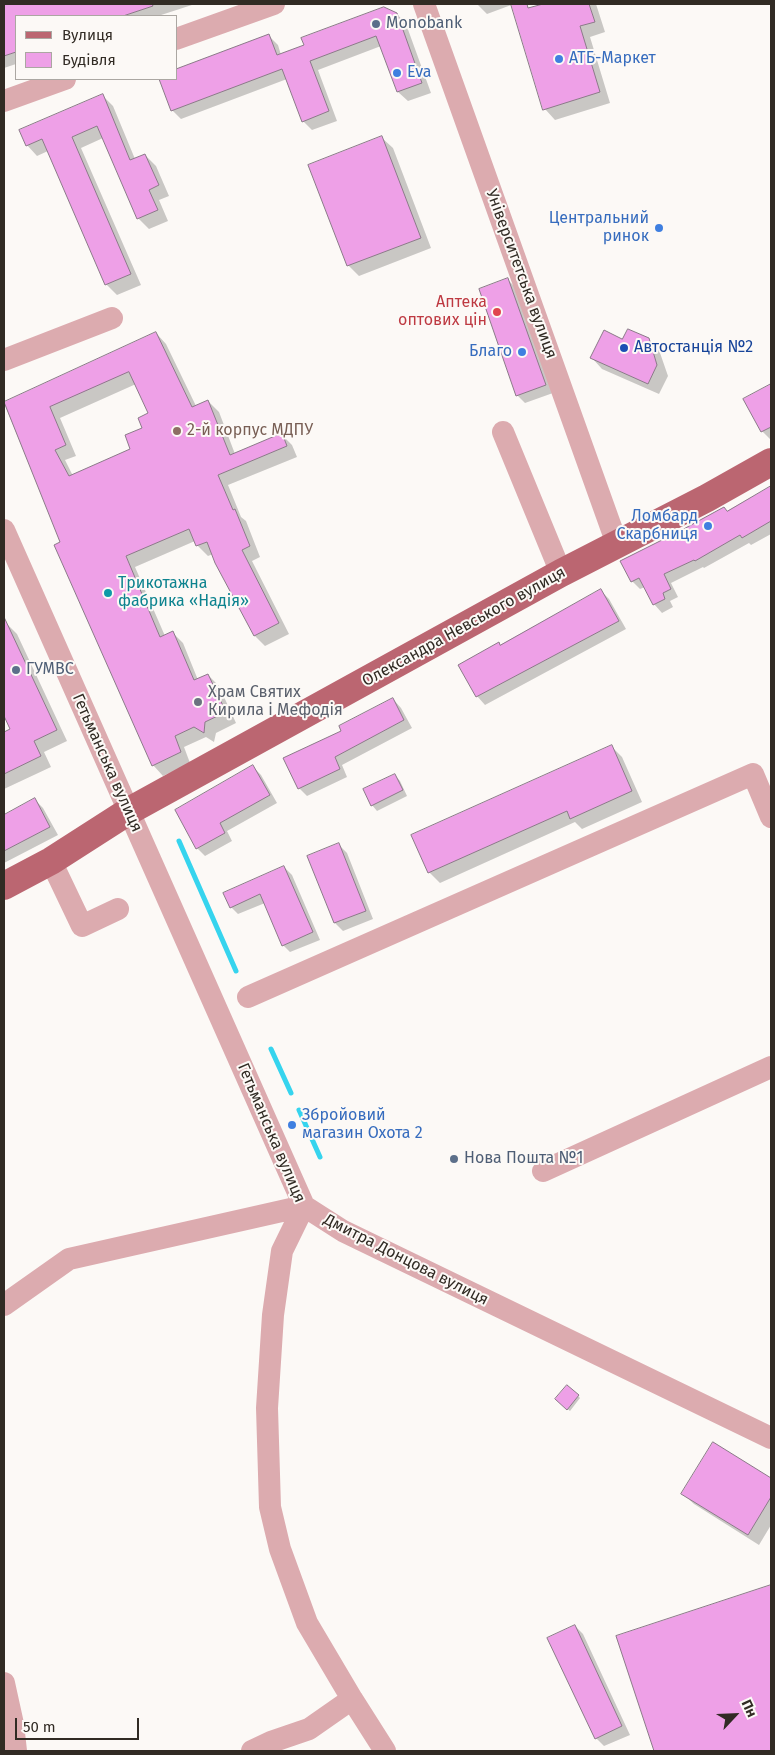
<!DOCTYPE html>
<html>
<head>
<meta charset="utf-8">
<style>
  body { margin:0 }
  #map { position:relative; width:775px; height:1755px; overflow:hidden; background:#fcf9f6; font-family:"Fira Sans",sans-serif }
  canvas { display:block }
  .frame { position:absolute; inset:0; border:5px solid #312b24; pointer-events:none }
  .legend { position:absolute; left:15px; top:15px; width:162px; height:65px; box-sizing:border-box; background:#fcf9f6; border:1px solid #aba7a2; margin:0; padding:6px 9px; list-style:none; font-size:15px; color:#312b24 }
  .legend li { display:flex; align-items:center; gap:10px; height:25px }
  .legend b { width:25px; border:1px solid #aba7a2 }
  .north { position:absolute; left:710px; top:1690px; width:50px; height:50px; -webkit-text-stroke:4px #fcf9f6; paint-order:stroke; rotate:65deg; font-size:14px; font-weight:700; line-height:20px; text-align:center; color:#312b24 }
  .north::after { content:''; display:block; margin:auto; width:18px; height:22px; background:#312b24; clip-path:polygon(50% 0,100% 100%,50% 72%,0 100%) }
  .scale { position:absolute; left:15px; top:1718px; width:124px; height:22px; box-sizing:border-box; border:2px solid #312b24; border-top:0; padding-left:6px; font-size:15px; line-height:18px; white-space:nowrap; color:#312b24; -webkit-text-stroke:4px #fcf9f6; paint-order:stroke }
</style>
</head>
<body>
<div id="map">
<canvas width="775" height="1755"></canvas>
<div class="frame"></div>
<ul class="legend">
<li><b style="height:6px;background:#bb6671"></b>Вулиця</li>
<li><b style="height:14px;background:#eea0e7"></b>Будівля</li>
</ul>
<div class="north">Пн</div>
<div class="scale">50 m</div>
</div>
<script>
const context = document.querySelector('canvas').getContext('2d');
context.lineJoin = 'round';
function paint(path, color) { context.fillStyle = color; context.fill(path, 'evenodd'); }
function stroke(path, color, width, dash) { context.strokeStyle = color; context.lineWidth = width; context.lineCap = dash ? 'butt' : 'round'; context.setLineDash(dash || []); context.stroke(path); }
function drawText(font, color, halo, rows, align = 'center') {
  context.font = font + ' "Fira Sans",sans-serif'; context.lineWidth = 4; context.setLineDash([]); context.textBaseline = 'middle'; context.strokeStyle = halo; context.fillStyle = color; for (const [text, x, y, turn = 0] of rows) {
    context.save(); context.translate(x, y); context.rotate((+turn || 0) * Math.PI / 180); context.textAlign = isNaN(turn) ? turn : align; if (halo) context.strokeText(text, 0, 0); context.fillText(text, 0, 0); context.restore();
  }
}
const shadow = new Path2D(`
  M 4,4 L 195,4 L 158,16 L 16,16 L 16,64 L 4,68 Z
  M 477,4 L 514,4 L 487,14 Z
  M 547,4 L 596,4 L 605,32 L 590,37 L 610,103 L 555,120 L 545,109 L 516,13 Z
  M 397,14 L 406,24 L 431,93 L 408,101 L 398,92 L 381,46 L 318,70 L 337,121 L 312,130 L 303,121 L 287,79 L 181,119 L 172,110 L 160,79 L 176,79 L 269,36 L 278,45 L 281,55 Z
  M 103,96 L 113,106 L 135,159 L 145,155 L 156,166 L 169,196 L 159,200 L 168,221 L 149,229 L 138,218 L 103,138 L 81,148 L 141,285 L 117,295 L 106,284 L 48,151 L 37,156 L 27,145 Z
  M 382,138 L 393,148 L 431,248 L 359,276 L 348,265 Z
  M 508,280 L 516,288 L 553,393 L 525,403 L 517,395 Z
  M 156,333 L 166,344 L 196,406 L 208,401 L 219,412 L 235,454 L 281,434 L 292,445 L 297,457 L 228,485 L 241,517 L 246,521 L 260,557 L 252,561 L 289,634 L 265,646 L 255,636 L 213,554 L 208,556 L 197,545 L 195,541 L 135,567 L 165,636 L 172,632 L 183,643 L 198,680 L 208,675 L 219,686 L 236,723 L 216,733 L 214,742 L 206,737 L 184,747 L 190,763 L 163,776 L 153,765 L 4,403 ZM 136,384 L 150,414 L 132,450 L 73,476 L 65,460 L 76,456 L 60,418 Z
  M 648,339 L 659,350 L 668,376 L 659,394 L 602,369 L 592,358 L 623,340 Z
  M 771,385 L 771,440 L 762,431 L 745,399 Z
  M 771,487 L 771,534 L 751,545 L 749,543 L 704,568 L 703,567 L 671,583 L 678,597 L 670,601 L 673,607 L 662,613 L 654,604 L 645,587 L 640,589 L 632,581 L 724,508 L 728,512 Z
  M 601,591 L 609,599 L 626,629 L 485,705 L 477,696 L 460,665 L 499,643 L 501,646 Z
  M 6,623 L 17,634 L 67,741 L 44,752 L 51,767 L 4,789 L 4,733 L 11,730 L 4,713 L 4,624 Z
  M 393,699 L 401,708 L 412,728 L 342,765 L 347,777 L 307,796 L 299,788 L 343,731 Z
  M 611,746 L 622,757 L 642,802 L 582,829 L 575,822 L 440,883 L 429,872 Z
  M 253,767 L 261,775 L 277,803 L 227,831 L 232,841 L 205,856 L 197,848 Z
  M 395,775 L 400,781 L 407,796 L 377,811 L 372,805 Z
  M 35,800 L 43,808 L 58,835 L 4,863 L 4,816 Z
  M 339,845 L 347,853 L 373,919 L 343,931 L 335,923 L 309,857 Z
  M 284,867 L 292,875 L 320,940 L 290,952 L 283,945 L 265,903 L 238,914 L 231,907 Z
  M 578,1396 L 580,1398 L 570,1411 L 559,1402 Z
  M 714,1444 L 771,1479 L 771,1525 L 759,1545 L 694,1504 L 683,1494 Z
  M 771,1587 L 771,1751 L 655,1751 L 618,1636 Z
  M 575,1626 L 583,1634 L 630,1735 L 604,1746 L 596,1738 Z`);
const stream = new Path2D(`
  M 179,841 L 236,971
  M 271,1049 L 291,1093
  M 299,1110 L 320,1157`);
const building = new Path2D(`
  M 4,4 L 152,4 L 153,6 L 123,16 L 16,16 L 16,52 L 4,56 Z
  M 511,4 L 527,4 L 528,8 L 543,4 L 589,4 L 595,22 L 580,26 L 600,92 L 543,110 Z
  M 384,7 L 397,13 L 422,83 L 397,92 L 376,36 L 310,61 L 329,111 L 302,122 L 282,69 L 171,111 L 159,79 L 176,79 L 176,69 L 269,34 L 277,55 L 304,45 L 301,38 Z
  M 103,94 L 130,160 L 145,154 L 159,185 L 149,190 L 158,210 L 137,219 L 97,126 L 72,137 L 131,274 L 105,285 L 42,139 L 26,146 L 19,130 Z
  M 382,136 L 421,238 L 347,266 L 308,165 Z
  M 508,278 L 546,385 L 516,396 L 479,289 Z
  M 628,329 L 649,338 L 657,365 L 648,384 L 590,358 L 604,330 L 622,339 Z
  M 156,332 L 192,407 L 208,400 L 230,455 L 282,433 L 287,446 L 218,475 L 233,510 L 235,509 L 250,546 L 242,550 L 279,623 L 254,636 L 215,563 L 207,542 L 196,546 L 189,529 L 126,556 L 160,637 L 173,631 L 194,680 L 208,674 L 226,712 L 205,722 L 204,733 L 194,727 L 175,736 L 181,752 L 152,766 L 54,545 L 60,542 L 4,402 ZM 129,372 L 148,413 L 138,418 L 142,428 L 125,435 L 130,449 L 69,476 L 55,450 L 66,445 L 50,407 Z
  M 771,384 L 771,427 L 761,432 L 743,399 Z
  M 771,486 L 771,521 L 742,538 L 740,535 L 695,561 L 694,560 L 664,574 L 671,589 L 663,593 L 665,599 L 653,605 L 639,578 L 631,582 L 620,561 L 680,531 L 724,507 L 727,511 Z
  M 601,589 L 619,621 L 476,697 L 458,665 L 499,642 L 500,645 Z
  M 4,617 L 57,730 L 34,741 L 41,756 L 4,774 L 4,732 L 10,729 L 4,716 Z
  M 393,698 L 404,720 L 335,757 L 340,769 L 298,789 L 283,758 L 341,731 L 339,726 Z
  M 612,745 L 632,791 L 570,819 L 567,811 L 428,873 L 411,835 Z
  M 253,765 L 270,795 L 220,823 L 225,833 L 196,849 L 175,810 Z
  M 395,774 L 403,790 L 371,806 L 363,789 Z
  M 35,798 L 50,827 L 4,851 L 4,815 Z
  M 339,843 L 366,911 L 334,923 L 307,856 Z
  M 284,866 L 313,932 L 282,946 L 260,894 L 230,908 L 223,893 Z
  M 567,1385 L 579,1395 L 567,1410 L 555,1399 Z
  M 713,1442 L 771,1478 L 771,1497 L 748,1535 L 681,1494 Z
  M 771,1585 L 771,1751 L 654,1751 L 616,1636 Z
  M 575,1625 L 622,1726 L 595,1739 L 547,1638 Z`);
const minor = new Path2D(`
  M 424,4 L 617,544
  M 176,39 L 274,4
  M 4,101 L 65,79
  M 4,360 L 112,318
  M 503,432 L 561,573
  M 4,530 L 304,1206 L 282,1251 L 273,1315 L 267,1408 L 270,1507 L 280,1549 L 307,1623 L 352,1699 L 385,1751
  M 51,861 L 82,926 L 118,909
  M 248,997 L 753,774 L 771,817
  M 543,1171 L 771,1067
  M 4,1305 L 69,1259 L 304,1206 L 343,1231 L 771,1438
  M 4,1683 L 13,1724 L 16,1751
  M 252,1751 L 271,1742 L 309,1729 L 352,1699`);
const major = new Path2D(`
  M 4,886 L 51,861 L 129,811 L 561,573 L 707,498 L 771,462`);
const markers = [
  [376,24,5,"#5c6f8a"],
  [559,59,5,"#3f7fe0"],
  [397,73,5,"#3f7fe0"],
  [659,228,5,"#3f7fe0"],
  [497,312,5,"#e0444e"],
  [624,348,5,"#1a4fb4"],
  [522,352,5,"#3f7fe0"],
  [177,431,5,"#8d6e63"],
  [708,526,5,"#3f7fe0"],
  [108,593,5,"#0f9aa8"],
  [16,670,5,"#5c6f8a"],
  [198,702,5,"#6b7280"],
  [292,1125,5,"#3f7fe0"],
  [454,1159,5,"#5c6f8a"]
];
const serviceNames = [
  ["Monobank",386,24],
  ["ГУМВС",26,670],
  ["Нова Пошта №1",464,1159]
];
const shopNames = [
  ["АТБ-Маркет",569,59],
  ["Eva",407,73],
  ["Центральний",649,219,"right"],
  ["ринок",649,237,"right"],
  ["Благо",512,352,"right"],
  ["Ломбард",698,517,"right"],
  ["Скарбниця",698,535,"right"],
  ["Збройовий",302,1116],
  ["магазин Охота 2",302,1134]
];
const streetNames = [
  ["Університетська вулиця",521,274,70],
  ["Олександра Невського вулиця",464,627,-29],
  ["Гетьманська вулиця",107,763,66],
  ["Гетьманська вулиця",271,1133,67],
  ["Дмитра Донцова вулиця",406,1260,27]
];
const healthNames = [
  ["Аптека",487,303],
  ["оптових цін",487,321]
];
const transitNames = [
  ["Автостанція №2",634,348]
];
const educationNames = [
  ["2-й корпус МДПУ",187,431]
];
const cultureNames = [
  ["Трикотажна",118,584],
  ["фабрика «Надія»",118,602]
];
const worshipNames = [
  ["Храм Святих",208,693],
  ["Кирила і Мефодія",208,711]
];
paint(shadow, '#0003');
stroke(stream, '#36d4ee', 5);
paint(building, '#eea0e7');
stroke(building, '#8b7a88', 1);
stroke(minor, '#dcabaf', 22);
stroke(major, '#bb6671', 28);
for (const [x, y, r, color] of markers) { const dot = new Path2D(); dot.arc(x, y, r, 0, 2 * Math.PI); context.fillStyle = color; context.fill(dot); stroke(dot, '#fcf9f6', 2); }
drawText('16px', '#4e5e75', '#fcf9f6', serviceNames, 'left');
drawText('16px', '#366cbe', '#fcf9f6', shopNames, 'left');
drawText('16px', '#312b24', '#fcf9f6', streetNames);
drawText('16px', '#be3a42', '#fcf9f6', healthNames, 'right');
drawText('16px', '#164399', '#fcf9f6', transitNames, 'left');
drawText('16px', '#785e54', '#fcf9f6', educationNames, 'left');
drawText('16px', '#0d838f', '#fcf9f6', cultureNames, 'left');
drawText('16px', '#5b616d', '#fcf9f6', worshipNames, 'left');
</script>
</body>
</html>
